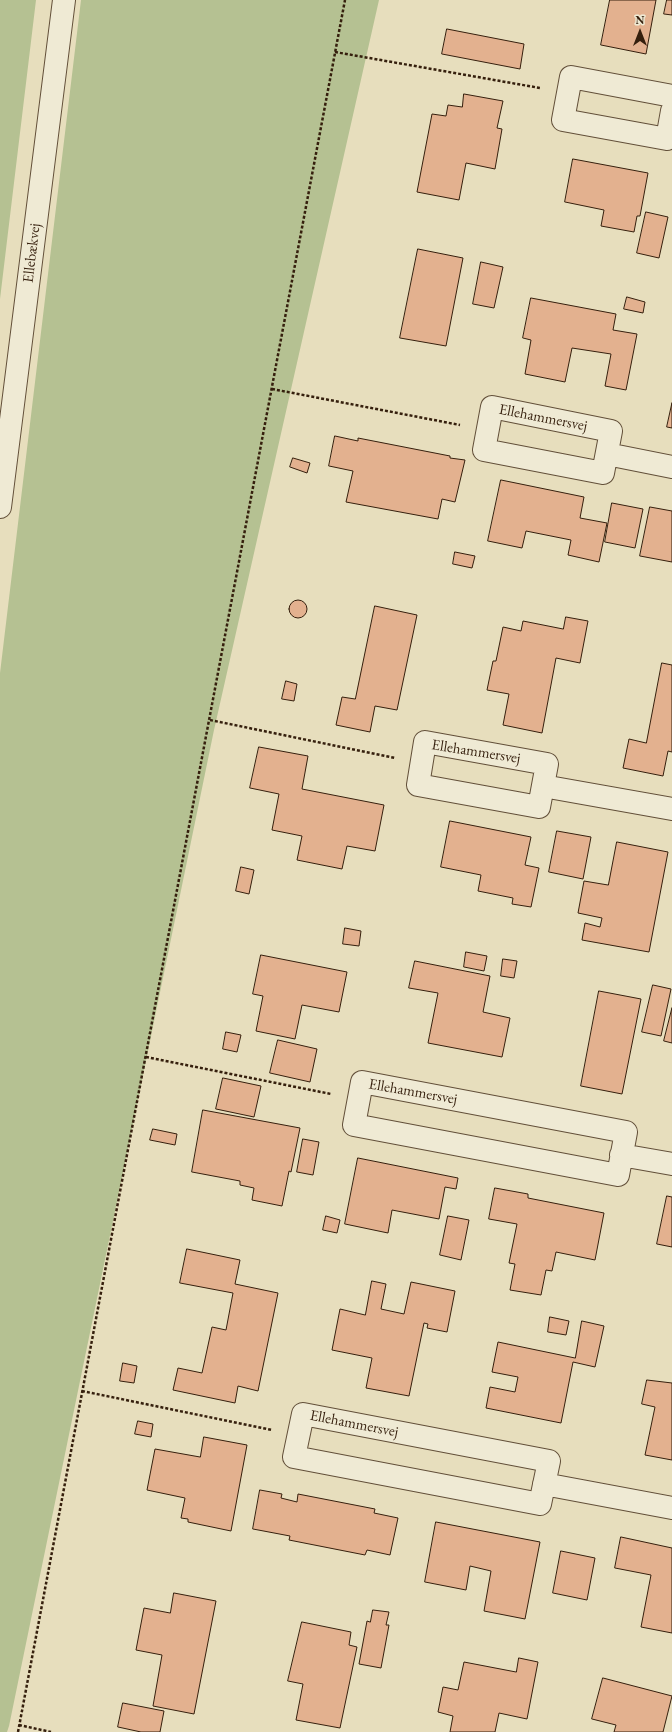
<!DOCTYPE html>
<html>
<head>
<meta charset="utf-8">
<style>
  body { margin:0 }
  #map { position:relative; width:672px; height:1732px; overflow:hidden; background:#e7debd; font-family:"EB Garamond",serif }
  canvas { display:block }
  .north { position:absolute; left:620px; top:12px; width:40px; height:40px; -webkit-text-stroke:3px #efead4; paint-order:stroke; rotate:0deg; font-size:11px; font-weight:700; line-height:16px; text-align:center; color:#351f0d }
  .north::after { content:''; display:block; margin:auto; width:14px; height:18px; background:#351f0d; clip-path:polygon(50% 0,100% 100%,50% 72%,0 100%) }
</style>
</head>
<body>
<div id="map">
<canvas width="672" height="1732"></canvas>
<div class="north">N</div>
</div>
<script>
const context = document.querySelector('canvas').getContext('2d');
context.lineJoin = 'round';
function paint(path, color) { context.fillStyle = color; context.fill(path, 'evenodd'); }
function stroke(path, color, width, dash) { context.strokeStyle = color; context.lineWidth = width; context.lineCap = dash ? 'butt' : 'round'; context.setLineDash(dash || []); context.stroke(path); }
function drawText(font, color, halo, rows, align = 'center') {
  context.font = font + ' "EB Garamond",serif'; context.lineWidth = 3.5; context.setLineDash([]); context.textBaseline = 'middle'; context.strokeStyle = halo; context.fillStyle = color; for (const [text, x, y, turn = 0] of rows) {
    context.save(); context.translate(x, y); context.rotate((+turn || 0) * Math.PI / 180); context.textAlign = isNaN(turn) ? turn : align; if (halo) context.strokeText(text, 0, 0); context.fillText(text, 0, 0); context.restore();
  }
}
const green = new Path2D(`
  M 0,0 L 36,0 L 0,299 Z
  M 81,0 L 379,0 L 214,730 L 9,1726 L 7,1732 L 0,1732 L 0,673 Z`);
const building = new Path2D(`
  M 610,0 L 656,0 L 646,54 L 601,45 Z
  M 667,0 L 672,0 L 672,15 L 664,14 Z
  M 447,29 L 524,44 L 520,69 L 442,54 Z
  M 464,94 L 503,101 L 497,128 L 502,129 L 495,169 L 466,163 L 459,200 L 417,192 L 432,114 L 446,116 L 448,105 L 462,107 Z
  M 573,159 L 648,173 L 640,216 L 637,216 L 634,232 L 601,226 L 604,210 L 565,202 Z
  M 646,212 L 668,217 L 659,258 L 637,253 Z
  M 418,249 L 463,258 L 446,346 L 400,338 Z
  M 481,262 L 503,267 L 494,308 L 473,304 Z
  M 627,297 L 645,302 L 643,313 L 624,309 Z
  M 531,298 L 616,314 L 613,330 L 637,334 L 626,390 L 605,386 L 611,354 L 572,348 L 565,382 L 525,374 L 531,340 L 523,338 Z
  M 672,403 L 672,428 L 667,427 Z
  M 335,436 L 358,441 L 358,438 L 450,456 L 450,458 L 465,460 L 455,502 L 442,499 L 438,519 L 346,502 L 353,471 L 329,466 Z
  M 293,458 L 310,463 L 307,473 L 290,467 Z
  M 501,480 L 584,497 L 580,518 L 607,523 L 599,562 L 568,555 L 571,540 L 526,531 L 522,548 L 488,541 Z
  M 612,503 L 643,509 L 635,548 L 605,542 Z
  M 650,507 L 672,511 L 672,562 L 640,556 Z
  M 455,552 L 475,556 L 472,568 L 453,564 Z
  M289 609a9 9 0 1 1 18 0a9 9 0 1 1-18 0Z
  M 375,606 L 417,615 L 397,710 L 375,706 L 370,732 L 336,725 L 342,697 L 355,699 Z
  M 566,617 L 588,621 L 580,663 L 556,658 L 542,733 L 503,725 L 509,694 L 487,690 L 493,661 L 496,661 L 503,627 L 521,631 L 523,621 L 563,629 Z
  M 662,663 L 672,665 L 672,752 L 668,751 L 663,776 L 623,768 L 629,739 L 646,743 Z
  M 286,681 L 297,684 L 294,701 L 282,699 Z
  M 259,747 L 308,756 L 302,789 L 384,805 L 375,851 L 347,846 L 342,869 L 297,860 L 302,836 L 272,830 L 279,794 L 250,788 Z
  M 450,821 L 531,837 L 525,865 L 539,868 L 531,907 L 512,904 L 513,898 L 478,891 L 481,875 L 441,867 Z
  M 557,831 L 591,837 L 583,879 L 549,872 Z
  M 617,842 L 668,852 L 649,952 L 582,940 L 585,923 L 600,927 L 602,918 L 578,913 L 584,881 L 608,885 Z
  M 241,867 L 254,870 L 249,894 L 236,891 Z
  M 345,928 L 361,931 L 359,946 L 343,944 Z
  M 466,952 L 487,956 L 484,971 L 464,967 Z
  M 261,955 L 347,972 L 339,1012 L 302,1005 L 295,1039 L 256,1031 L 263,996 L 253,994 Z
  M 503,959 L 517,961 L 514,978 L 501,976 Z
  M 415,961 L 490,976 L 483,1012 L 510,1018 L 502,1057 L 428,1043 L 438,993 L 409,988 Z
  M 653,985 L 671,989 L 661,1036 L 642,1032 Z
  M 599,991 L 641,999 L 622,1094 L 581,1086 Z
  M 672,1008 L 672,1043 L 664,1041 Z
  M 226,1032 L 241,1035 L 237,1052 L 223,1049 Z
  M 278,1040 L 317,1049 L 310,1082 L 270,1073 Z
  M 223,1078 L 261,1086 L 254,1117 L 216,1109 Z
  M 203,1110 L 300,1128 L 291,1172 L 289,1171 L 282,1206 L 252,1200 L 254,1188 L 240,1185 L 240,1181 L 192,1172 Z
  M 153,1129 L 177,1134 L 175,1145 L 150,1140 Z
  M 303,1139 L 319,1142 L 313,1175 L 297,1172 Z
  M 358,1158 L 458,1178 L 456,1189 L 445,1187 L 439,1219 L 392,1210 L 388,1233 L 345,1224 Z
  M 495,1188 L 528,1194 L 528,1198 L 604,1213 L 595,1260 L 556,1252 L 552,1271 L 546,1270 L 541,1295 L 510,1290 L 515,1264 L 509,1263 L 517,1224 L 489,1219 Z
  M 667,1196 L 672,1197 L 672,1247 L 657,1244 Z
  M 326,1216 L 340,1220 L 337,1233 L 323,1230 Z
  M 448,1216 L 469,1220 L 461,1260 L 440,1255 Z
  M 187,1249 L 240,1260 L 235,1284 L 278,1293 L 258,1391 L 238,1386 L 235,1403 L 173,1390 L 178,1368 L 202,1373 L 212,1327 L 226,1330 L 233,1293 L 180,1283 Z
  M 372,1281 L 386,1284 L 381,1309 L 404,1314 L 411,1282 L 455,1291 L 447,1332 L 427,1328 L 428,1324 L 424,1323 L 409,1396 L 366,1388 L 372,1358 L 332,1350 L 340,1309 L 365,1315 Z
  M 550,1317 L 569,1321 L 566,1335 L 548,1332 Z
  M 582,1321 L 604,1326 L 595,1367 L 573,1362 L 561,1423 L 486,1408 L 490,1387 L 515,1392 L 518,1377 L 492,1372 L 498,1342 L 575,1358 Z
  M 123,1363 L 137,1366 L 134,1383 L 120,1381 Z
  M 647,1380 L 672,1383 L 672,1460 L 645,1455 L 655,1407 L 642,1404 Z
  M 138,1421 L 153,1424 L 151,1437 L 135,1434 Z
  M 204,1437 L 247,1445 L 231,1531 L 188,1522 L 188,1519 L 181,1518 L 185,1498 L 147,1490 L 155,1449 L 200,1457 Z
  M 260,1490 L 282,1494 L 281,1498 L 297,1502 L 298,1494 L 375,1509 L 374,1513 L 398,1518 L 390,1555 L 367,1550 L 365,1555 L 289,1540 L 290,1536 L 253,1529 Z
  M 436,1522 L 540,1542 L 525,1619 L 484,1611 L 491,1571 L 470,1566 L 466,1590 L 425,1582 Z
  M 621,1537 L 672,1548 L 672,1633 L 641,1627 L 651,1575 L 615,1568 Z
  M 561,1551 L 595,1558 L 587,1600 L 553,1593 Z
  M 174,1593 L 216,1601 L 194,1714 L 153,1706 L 162,1655 L 136,1650 L 144,1608 L 170,1613 Z
  M 373,1610 L 389,1612 L 386,1625 L 389,1625 L 381,1668 L 359,1664 L 367,1621 L 370,1622 Z
  M 302,1622 L 351,1632 L 349,1645 L 357,1647 L 340,1728 L 296,1720 L 303,1684 L 288,1681 Z
  M 519,1658 L 538,1662 L 527,1719 L 499,1713 L 495,1732 L 450,1732 L 453,1716 L 438,1712 L 443,1687 L 458,1690 L 464,1662 L 516,1672 Z
  M 603,1678 L 672,1696 L 663,1732 L 614,1732 L 616,1725 L 592,1719 Z
  M 123,1703 L 164,1711 L 160,1732 L 141,1732 L 118,1727 Z`);
const path = new Path2D(`
  M 335,52 L 540,88
  M 272,389 L 460,425
  M 210,720 L 395,758
  M 146,1057 L 331,1094
  M 82,1391 L 272,1430
  M 19,1725 L 51,1732
  M 18,1732 L 345,0`);
const minor = new Path2D(`
  M 672,96 L 571,77 L 563,120 L 667,139 L 672,111
  M 492,407 L 611,431 L 603,473 L 484,450 Z
  M 607,454 L 672,467
  M 0,507 L 64,0
  M 425,742 L 547,764 L 539,807 L 418,785 Z
  M 543,786 L 672,809
  M 362,1082 L 626,1132 L 618,1175 L 354,1125 Z
  M 621,1155 L 672,1164
  M 303,1414 L 549,1461 L 540,1504 L 294,1457 Z
  M 544,1484 L 672,1508`);
const streetNames = [
  ["Ellebækvej",32,253,-83],
  ["Ellehammersvej",543,418,11],
  ["Ellehammersvej",476,752,9],
  ["Ellehammersvej",413,1092,10],
  ["Ellehammersvej",354,1424,11]
];
paint(green, '#b5c192');
paint(building, '#e3b18f');
stroke(building, '#351f0d', 1);
stroke(minor, '#624f39', 24);
stroke(path, '#351f0d', 2.5, [3, 2]);
stroke(minor, '#efead4', 22);
drawText('15px', '#351f0d', '#efead4', streetNames);
</script>
</body>
</html>
